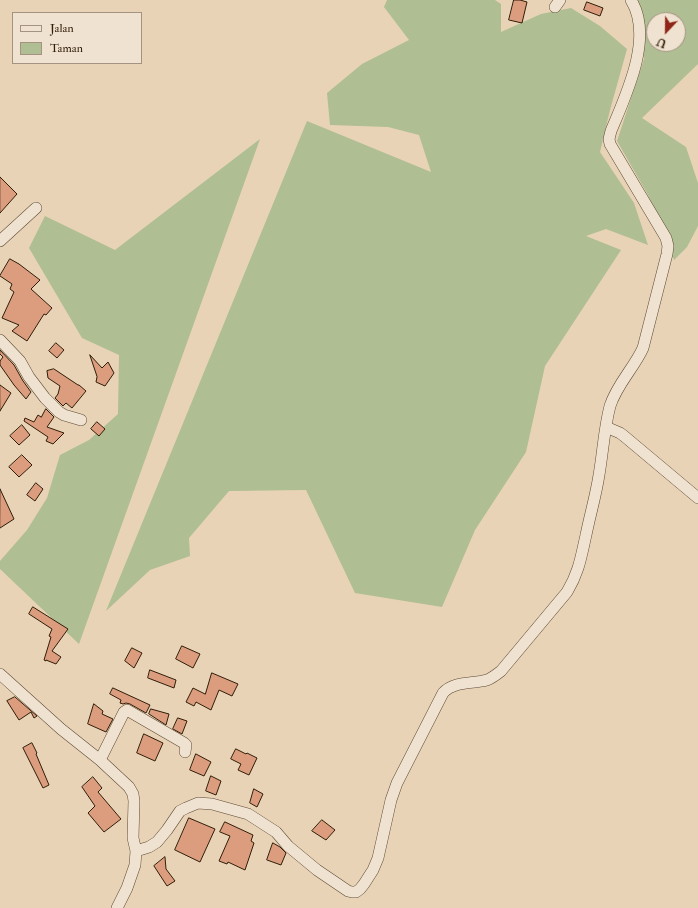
<!DOCTYPE html>
<html>
<head>
<meta charset="utf-8">
<style>
  body { margin:0 }
  #map { position:relative; width:698px; height:908px; overflow:hidden; background:#e8d3b6; font-family:"IM FELL Double Pica",serif }
  canvas { display:block }
  .legend { position:absolute; left:12px; top:12px; width:130px; height:52px; box-sizing:border-box; background:#f0e2d0; border:1px solid #a39380; margin:0; padding:5px 7px; list-style:none; font-size:12px; color:#2f1d08 }
  .legend li { display:flex; align-items:center; gap:8px; height:20px }
  .legend b { width:20px; border:1px solid #a39380 }
  .north { position:absolute; left:646px; top:12px; width:40px; height:40px; box-sizing:border-box; background:#f0e2d0; border:1px solid #a39380; border-radius:50%; rotate:202deg; font-size:11px; font-weight:700; line-height:16px; text-align:center; color:#2f1d08 }
  .north::after { content:''; display:block; margin:auto; width:14px; height:18px; background:#8f2418; clip-path:polygon(50% 0,100% 100%,50% 72%,0 100%) }
</style>
</head>
<body>
<div id="map">
<canvas width="698" height="908"></canvas>
<ul class="legend">
<li><b style="height:5px;background:#f0e2d0"></b>Jalan</li>
<li><b style="height:11px;background:#afbe93"></b>Taman</li>
</ul>
<div class="north">U</div>
</div>
<script>
const context = document.querySelector('canvas').getContext('2d');
context.lineJoin = 'round';
function paint(path, color) { context.fillStyle = color; context.fill(path, 'evenodd'); }
function stroke(path, color, width, dash) { context.strokeStyle = color; context.lineWidth = width; context.lineCap = dash ? 'butt' : 'round'; context.setLineDash(dash || []); context.stroke(path); }
const green = new Path2D(`
  M 387,0 L 495,0 L 501,4 L 501,32 L 541,14 L 571,8 L 600,26 L 627,49 L 610,110 L 600,152 L 634,203 L 648,245 L 606,229 L 586,236 L 621,250 L 545,366 L 526,452 L 475,530 L 442,607 L 355,593 L 306,490 L 229,491 L 189,538 L 190,556 L 150,570 L 106,611 L 307,121 L 431,172 L 419,135 L 388,127 L 330,125 L 327,93 L 362,64 L 409,40 L 384,7 Z
  M 634,0 L 698,0 L 698,64 L 642,118 L 686,147 L 698,183 L 698,226 L 687,247 L 674,260 L 648,195 L 617,141 L 644,59 ZM 654,20 L 678,20 L 678,44 L 654,44 Z
  M 260,139 L 79,644 L 0,569 L 0,561 L 27,530 L 47,498 L 60,455 L 89,440 L 118,414 L 119,355 L 82,338 L 29,248 L 45,216 L 115,250 Z`);
const building = new Path2D(`
  M 514,0 L 520,0 L 527,2 L 522,23 L 509,20 Z
  M 587,2 L 603,8 L 600,16 L 584,10 Z
  M 0,177 L 17,194 L 0,213 Z
  M 10,259 L 19,264 L 40,280 L 31,289 L 52,308 L 46,315 L 44,314 L 27,341 L 12,331 L 19,325 L 2,318 L 14,292 L 10,289 L 12,284 L 0,276 Z
  M 56,343 L 64,350 L 57,358 L 49,351 Z
  M 0,350 L 14,365 L 23,381 L 31,392 L 26,399 L 14,385 L 0,365 L 0,361 L 3,357 L 0,354 Z
  M 90,355 L 102,368 L 108,362 L 114,373 L 105,386 L 96,382 L 97,377 Z
  M 54,369 L 78,385 L 79,385 L 86,391 L 72,408 L 66,403 L 63,406 L 55,398 L 58,394 L 60,386 L 48,378 L 47,371 Z
  M 0,385 L 11,393 L 0,411 Z
  M 46,409 L 54,417 L 47,427 L 64,433 L 53,444 L 46,441 L 48,437 L 24,421 L 25,418 L 34,422 L 38,415 L 41,417 Z
  M 97,422 L 105,429 L 99,436 L 91,429 Z
  M 22,425 L 30,435 L 19,445 L 10,436 Z
  M 22,455 L 32,465 L 19,477 L 9,467 Z
  M 36,483 L 43,489 L 35,501 L 27,495 Z
  M 0,489 L 14,519 L 0,528 Z
  M 33,607 L 68,629 L 52,651 L 61,657 L 56,664 L 46,660 L 46,661 L 44,660 L 51,637 L 49,636 L 52,629 L 29,614 Z
  M 182,646 L 200,654 L 193,668 L 176,659 Z
  M 132,648 L 142,653 L 134,668 L 125,661 Z
  M 150,670 L 176,680 L 174,688 L 148,678 Z
  M 212,673 L 238,684 L 232,696 L 219,690 L 211,710 L 196,702 L 194,706 L 186,702 L 193,688 L 205,694 Z
  M 113,688 L 150,705 L 146,713 L 130,704 L 126,703 L 123,704 L 120,703 L 121,700 L 110,694 Z
  M 15,697 L 37,716 L 34,718 L 31,712 L 19,720 L 7,701 Z
  M 94,704 L 103,711 L 102,714 L 113,719 L 106,732 L 88,724 Z
  M 151,709 L 169,714 L 166,725 L 149,714 Z
  M 178,718 L 187,721 L 182,734 L 173,729 Z
  M 144,734 L 163,743 L 155,761 L 137,753 Z
  M 32,743 L 37,753 L 36,754 L 49,785 L 43,788 L 23,748 Z
  M 236,749 L 246,754 L 247,753 L 257,758 L 249,775 L 238,770 L 241,764 L 231,759 Z
  M 196,754 L 211,762 L 204,776 L 190,770 Z
  M 211,776 L 221,781 L 216,795 L 206,791 Z
  M 93,777 L 102,788 L 98,792 L 121,819 L 104,832 L 88,813 L 95,806 L 82,787 Z
  M 254,789 L 263,794 L 257,807 L 250,803 Z
  M 189,818 L 215,829 L 200,862 L 175,850 Z
  M 322,820 L 335,830 L 326,840 L 312,831 Z
  M 225,822 L 253,835 L 251,841 L 254,843 L 245,870 L 228,862 L 227,864 L 219,861 L 230,836 L 220,832 Z
  M 273,843 L 280,847 L 286,853 L 281,865 L 267,860 Z
  M 165,857 L 166,869 L 175,881 L 167,886 L 154,866 Z`);
const street = new Path2D(`
  M 555,7 L 560,0
  M 0,241 L 36,208
  M 0,340 L 20,361 L 29,377 L 45,398 L 59,412 L 64,415 L 81,420
  M 606,427 L 620,433 L 624,436 L 698,498
  M 0,674 L 61,729 L 100,760 L 129,787 L 133,794 L 134,801 L 133,838 L 136,851 L 135,865 L 127,888 L 117,908
  M 100,760 L 124,712 L 127,710 L 184,743 L 186,745 L 185,752
  M 136,851 L 149,847 L 157,842 L 167,830 L 180,811 L 186,808 L 198,803 L 212,804 L 248,814 L 276,832 L 288,846 L 317,870 L 348,891 L 352,892 L 356,892 L 360,889 L 364,884 L 373,870 L 378,858 L 391,800 L 397,783 L 443,693 C 454,681 472,684 487,680 C 492,678 496,675 501,671 L 567,592 C 579,572 581,557 586,535 C 590,515 596,495 599,475 C 603,452 604,429 610,406 C 617,384 634,368 643,348 L 667,254 L 668,246 L 666,238 L 610,144 L 609,139 L 611,131 C 626,95 654,37 631,0`);
paint(green, '#afbe93');
paint(building, '#dc9d7f');
stroke(building, '#2f1d08', 1);
stroke(street, '#5d4a34', 12);
stroke(street, '#f0e2d0', 11);
</script>
</body>
</html>
